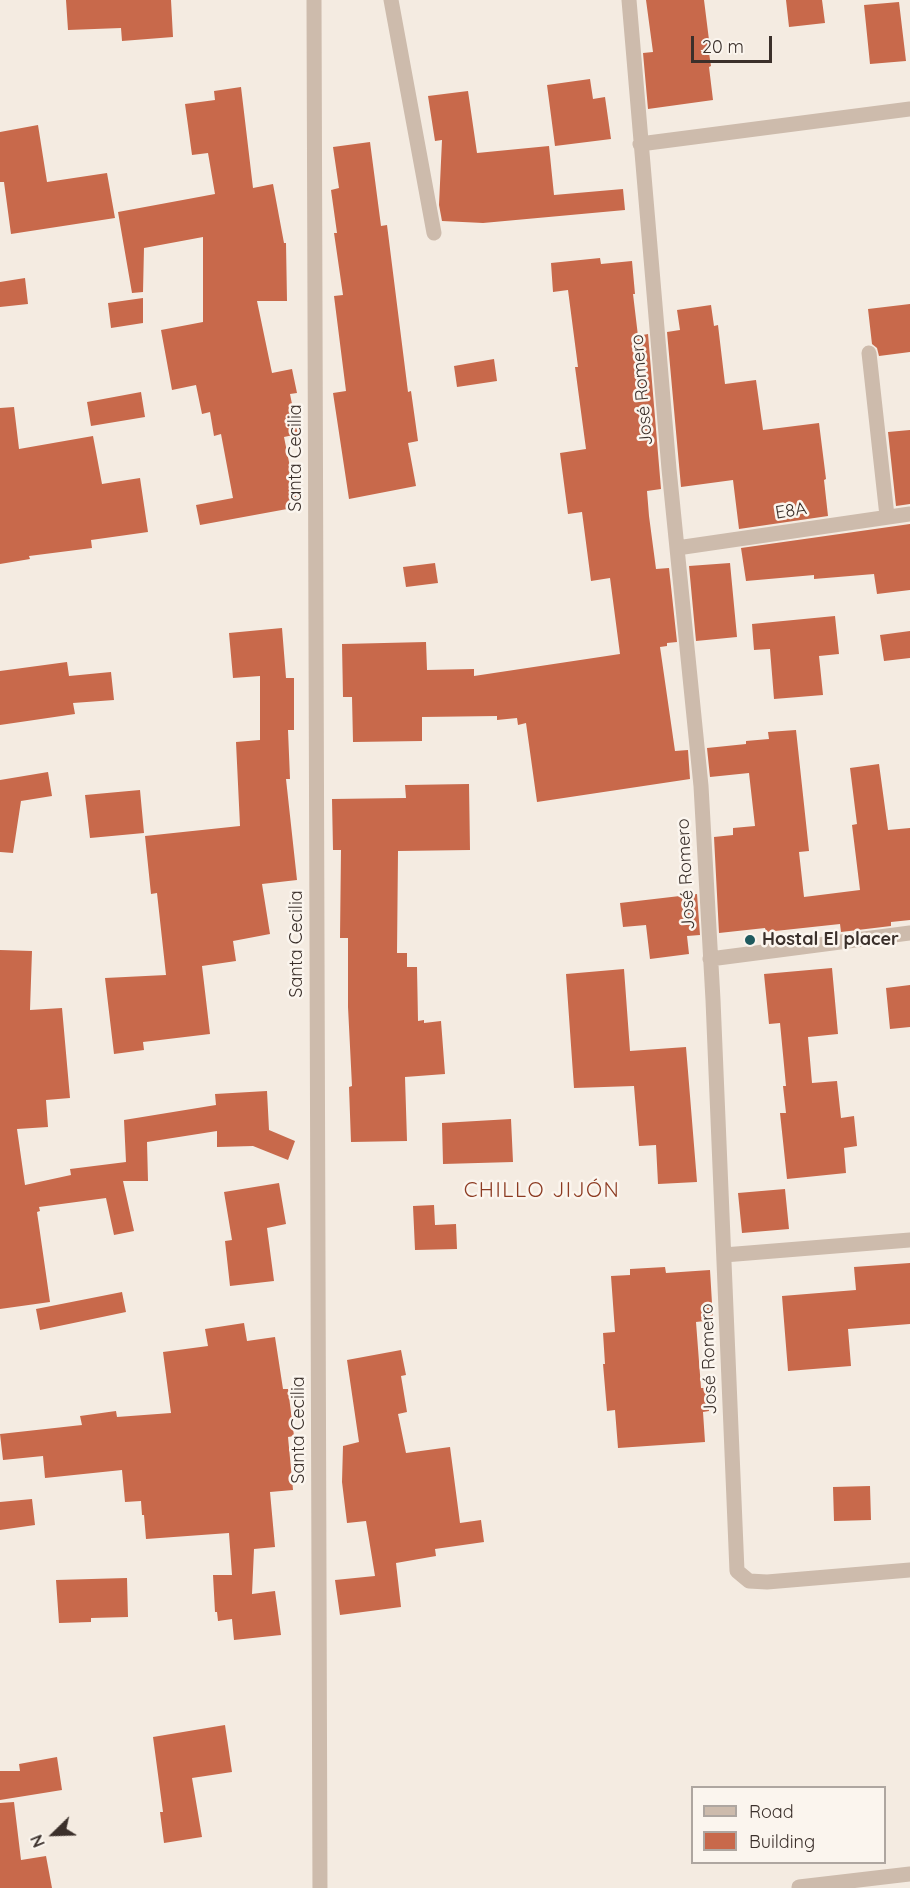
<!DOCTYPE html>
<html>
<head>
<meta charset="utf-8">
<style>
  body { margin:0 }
  #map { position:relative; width:910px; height:1888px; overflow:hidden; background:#f4ebe1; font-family:Quicksand,sans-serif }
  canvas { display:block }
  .legend { position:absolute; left:691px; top:1786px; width:195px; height:78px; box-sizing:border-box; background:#fbf5ee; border:2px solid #aea6a0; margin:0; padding:8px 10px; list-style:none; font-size:18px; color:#3b302b }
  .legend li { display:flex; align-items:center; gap:12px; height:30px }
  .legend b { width:30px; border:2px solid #aea6a0 }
  .north { position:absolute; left:24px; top:1804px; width:60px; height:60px; -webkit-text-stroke:4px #fbf5ee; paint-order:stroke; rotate:247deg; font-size:16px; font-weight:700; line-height:24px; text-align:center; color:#3b302b }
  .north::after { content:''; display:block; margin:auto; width:21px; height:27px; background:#3b302b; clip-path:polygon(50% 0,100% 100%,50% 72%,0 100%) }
  .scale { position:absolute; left:691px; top:36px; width:81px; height:27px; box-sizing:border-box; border:3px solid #3b302b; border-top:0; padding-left:8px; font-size:18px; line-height:21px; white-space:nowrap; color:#3b302b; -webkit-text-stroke:4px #fbf5ee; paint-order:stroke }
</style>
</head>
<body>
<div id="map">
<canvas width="910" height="1888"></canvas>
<ul class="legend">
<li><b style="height:8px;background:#cdbbac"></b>Road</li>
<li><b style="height:16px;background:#c8694b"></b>Building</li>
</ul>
<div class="north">N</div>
<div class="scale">20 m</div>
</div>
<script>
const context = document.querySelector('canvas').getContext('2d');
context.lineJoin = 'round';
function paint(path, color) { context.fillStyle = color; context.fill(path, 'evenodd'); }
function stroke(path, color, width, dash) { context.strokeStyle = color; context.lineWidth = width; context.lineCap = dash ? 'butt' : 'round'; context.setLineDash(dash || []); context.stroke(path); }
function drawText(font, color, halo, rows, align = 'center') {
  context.font = font + ' Quicksand,sans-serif'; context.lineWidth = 5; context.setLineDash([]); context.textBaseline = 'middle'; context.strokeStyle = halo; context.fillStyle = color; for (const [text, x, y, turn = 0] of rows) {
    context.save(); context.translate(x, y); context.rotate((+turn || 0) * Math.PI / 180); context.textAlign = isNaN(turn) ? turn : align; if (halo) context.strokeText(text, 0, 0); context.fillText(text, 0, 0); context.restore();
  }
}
const building = new Path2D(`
  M 66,0 L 171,0 L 173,37 L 122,41 L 121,28 L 68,30 Z
  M 646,0 L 704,0 L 709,40 L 707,40 L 711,66 L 709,67 L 713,100 L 648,109 L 643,53 L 653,52 Z
  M 786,0 L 822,0 L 825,23 L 789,27 Z
  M 899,2 L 906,61 L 870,64 L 864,5 Z
  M 590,79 L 593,99 L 605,97 L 611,139 L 555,146 L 547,85 Z
  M 241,87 L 253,188 L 273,184 L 284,243 L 286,243 L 287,301 L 257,301 L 272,373 L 292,369 L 297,393 L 290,394 L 298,434 L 284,437 L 298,507 L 200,525 L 196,505 L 233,498 L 221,434 L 214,436 L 210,412 L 202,414 L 196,385 L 172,390 L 161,330 L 203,322 L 203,237 L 144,248 L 143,292 L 132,293 L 118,212 L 215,194 L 208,153 L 192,155 L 185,104 L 215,100 L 214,91 Z
  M 468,91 L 477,153 L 549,146 L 554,195 L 623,189 L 625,210 L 483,223 L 442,221 L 439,205 L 442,140 L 435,141 L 428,96 Z
  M 38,125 L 47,182 L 107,173 L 115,218 L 11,234 L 4,182 L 0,182 L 0,132 Z
  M 370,142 L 381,226 L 387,225 L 408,392 L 411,391 L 418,441 L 408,443 L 416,486 L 349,499 L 333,393 L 346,391 L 334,296 L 343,295 L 334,233 L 337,233 L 331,190 L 339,188 L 333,147 Z
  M 600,258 L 601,264 L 632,261 L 635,294 L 633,294 L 638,336 L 648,334 L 661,489 L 647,491 L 649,516 L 656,569 L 669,568 L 677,642 L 667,643 L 667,646 L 660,647 L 675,751 L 688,750 L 690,779 L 537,802 L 526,723 L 518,725 L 517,718 L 497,720 L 497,716 L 422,717 L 422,741 L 353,742 L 352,697 L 343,697 L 342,644 L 426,642 L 427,670 L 474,669 L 474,676 L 620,654 L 610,578 L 591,581 L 582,512 L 568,514 L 560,453 L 586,449 L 575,367 L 578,367 L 568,290 L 553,292 L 551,263 Z
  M 25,278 L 28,304 L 0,307 L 0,282 Z
  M 143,298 L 143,323 L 111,328 L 108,303 Z
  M 910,304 L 910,352 L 879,356 L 877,348 L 872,344 L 868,309 Z
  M 711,305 L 714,326 L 718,325 L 725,384 L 756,380 L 763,430 L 819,423 L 826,479 L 824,480 L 828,516 L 739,529 L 733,480 L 681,487 L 667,332 L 680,330 L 677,310 Z
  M 494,359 L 497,381 L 457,387 L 454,366 Z
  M 141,392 L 145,417 L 91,426 L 87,402 Z
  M 14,407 L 19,449 L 93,436 L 102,484 L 140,478 L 148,532 L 91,540 L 92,548 L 29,556 L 30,559 L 0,564 L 0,408 Z
  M 910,430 L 910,504 L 896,506 L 888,432 Z
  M 910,524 L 910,590 L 877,594 L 874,574 L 814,579 L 814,575 L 746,581 L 741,548 Z
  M 435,563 L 438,583 L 406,587 L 403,567 Z
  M 730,563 L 737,637 L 696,641 L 689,566 Z
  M 835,616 L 839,654 L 819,656 L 823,695 L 774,699 L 770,649 L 754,650 L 752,624 Z
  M 282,628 L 286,678 L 294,678 L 294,730 L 288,730 L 290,779 L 286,779 L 297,880 L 262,884 L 270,934 L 233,941 L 236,961 L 202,966 L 210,1034 L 143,1042 L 144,1050 L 114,1054 L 105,978 L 166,975 L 157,893 L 151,894 L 145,836 L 240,826 L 236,742 L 260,740 L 260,676 L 233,678 L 229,633 Z
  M 910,631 L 910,658 L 884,661 L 880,635 Z
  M 67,662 L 69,676 L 111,672 L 114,700 L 73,703 L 75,714 L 0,725 L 0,671 Z
  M 796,730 L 809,851 L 799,852 L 804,897 L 860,890 L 852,825 L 857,824 L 850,768 L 879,764 L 888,830 L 910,828 L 910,920 L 891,922 L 891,926 L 841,932 L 840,924 L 766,932 L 765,928 L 719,933 L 714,837 L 733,835 L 733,828 L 755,826 L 749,773 L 710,777 L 707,748 L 746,744 L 746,741 L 769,739 L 768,732 Z
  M 48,772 L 52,796 L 21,801 L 13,853 L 0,852 L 0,780 Z
  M 469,784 L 470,850 L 398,851 L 397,953 L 407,953 L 407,967 L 417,967 L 418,1021 L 424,1020 L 424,1023 L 441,1021 L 445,1074 L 405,1077 L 407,1141 L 351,1142 L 349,1087 L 352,1086 L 348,1007 L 348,938 L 340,938 L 341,850 L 333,850 L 332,799 L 406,798 L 405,785 Z
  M 140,790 L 144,833 L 90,838 L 85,795 Z
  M 697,894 L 700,935 L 687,936 L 689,954 L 650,959 L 646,925 L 623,927 L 620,903 Z
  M 0,950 L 32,951 L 30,1010 L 62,1008 L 70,1098 L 46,1100 L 48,1127 L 17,1129 L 25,1185 L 71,1175 L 70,1169 L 126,1162 L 124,1120 L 216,1105 L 215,1094 L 267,1091 L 269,1130 L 295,1141 L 288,1160 L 253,1146 L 217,1147 L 217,1131 L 147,1142 L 148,1181 L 123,1181 L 134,1231 L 114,1235 L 106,1198 L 39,1207 L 40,1211 L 37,1212 L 50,1302 L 0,1309 Z
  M 832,968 L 838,1034 L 808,1037 L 812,1083 L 837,1081 L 841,1118 L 854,1116 L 857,1146 L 844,1148 L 846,1173 L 787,1179 L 780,1113 L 786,1113 L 783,1086 L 786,1086 L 780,1023 L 769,1024 L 764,974 Z
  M 624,969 L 630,1051 L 686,1047 L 697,1182 L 658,1184 L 656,1145 L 639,1146 L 634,1086 L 574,1088 L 566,974 Z
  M 910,985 L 910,1027 L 890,1029 L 886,988 Z
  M 511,1119 L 513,1162 L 443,1164 L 442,1123 Z
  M 279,1183 L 286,1224 L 267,1228 L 274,1281 L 230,1286 L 225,1241 L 232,1240 L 224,1192 Z
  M 785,1189 L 789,1229 L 742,1233 L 738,1193 Z
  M 434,1205 L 435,1225 L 456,1224 L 457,1249 L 415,1250 L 413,1206 Z
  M 910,1263 L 910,1324 L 848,1329 L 851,1366 L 788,1371 L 782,1296 L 856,1290 L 854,1267 Z
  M 665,1267 L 666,1273 L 710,1270 L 713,1320 L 696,1322 L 701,1388 L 707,1388 L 709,1411 L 703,1412 L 705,1442 L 618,1448 L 615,1410 L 607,1411 L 603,1364 L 605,1364 L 603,1333 L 615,1332 L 611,1276 L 630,1275 L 630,1269 Z
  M 122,1292 L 126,1312 L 40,1330 L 36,1309 Z
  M 244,1323 L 247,1341 L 275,1337 L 283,1389 L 288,1389 L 294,1436 L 288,1437 L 293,1490 L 270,1492 L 275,1547 L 254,1549 L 252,1594 L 275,1591 L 281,1635 L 234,1640 L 232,1619 L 218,1621 L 217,1612 L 215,1612 L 213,1575 L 232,1575 L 229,1533 L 146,1539 L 144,1515 L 142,1515 L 141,1501 L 125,1502 L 122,1470 L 45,1478 L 43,1456 L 3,1460 L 0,1434 L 82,1425 L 80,1416 L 116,1411 L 117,1417 L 171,1413 L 163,1352 L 208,1346 L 205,1329 Z
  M 401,1350 L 406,1375 L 401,1376 L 407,1412 L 398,1414 L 406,1453 L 450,1447 L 460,1523 L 481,1520 L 484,1542 L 435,1549 L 436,1556 L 396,1563 L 401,1607 L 340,1615 L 335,1580 L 375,1576 L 366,1521 L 347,1523 L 342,1482 L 343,1446 L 359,1442 L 347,1360 Z
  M 870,1486 L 871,1520 L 834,1521 L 833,1487 Z
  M 32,1499 L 35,1525 L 0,1530 L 0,1502 Z
  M 127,1578 L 128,1617 L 91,1618 L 91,1622 L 59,1623 L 56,1580 Z
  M 225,1725 L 232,1772 L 192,1778 L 202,1837 L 164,1843 L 160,1812 L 163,1812 L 153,1737 Z
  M 57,1757 L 62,1790 L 0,1800 L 0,1771 L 20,1771 L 19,1764 Z
  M 14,1802 L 21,1860 L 46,1856 L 52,1888 L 0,1888 L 0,1803 Z`);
const minor = new Path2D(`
  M 314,0 L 320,1888
  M 391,0 L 434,233
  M 629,0 L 669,469 L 701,786 L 713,1000 L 737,1571 L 749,1581 L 767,1582 L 910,1570
  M 640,144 L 910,109
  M 869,353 L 887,516
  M 677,548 L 910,514
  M 710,959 L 910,933
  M 724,1255 L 910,1240
  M 799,1887 L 910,1874`);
const markers = [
  [750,940,6,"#1f5a5e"]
];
const streetNames = [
  ["José Romero",642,390,-95],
  ["Santa Cecilia",296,458,-90],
  ["E8A",791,511,-9],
  ["José Romero",686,874,-93],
  ["Santa Cecilia",297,944,-90],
  ["José Romero",709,1359,-92],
  ["Santa Cecilia",299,1430,-90]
];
const poiNames = [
  ["Hostal El placer",762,940]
];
const quarterNames = [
  ["CHILLO JIJÓN",542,1191]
];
paint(building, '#c8694b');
stroke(minor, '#cdbbac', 15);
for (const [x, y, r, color] of markers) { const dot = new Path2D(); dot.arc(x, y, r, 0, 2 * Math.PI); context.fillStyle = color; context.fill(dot); stroke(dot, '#fbf5ee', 2); }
drawText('18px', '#3b302b', '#fbf5ee', streetNames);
drawText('bold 18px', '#3b302b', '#fbf5ee', poiNames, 'left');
context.letterSpacing = '1.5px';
drawText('21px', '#8c3b22', '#fbf5ee', quarterNames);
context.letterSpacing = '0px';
</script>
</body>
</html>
